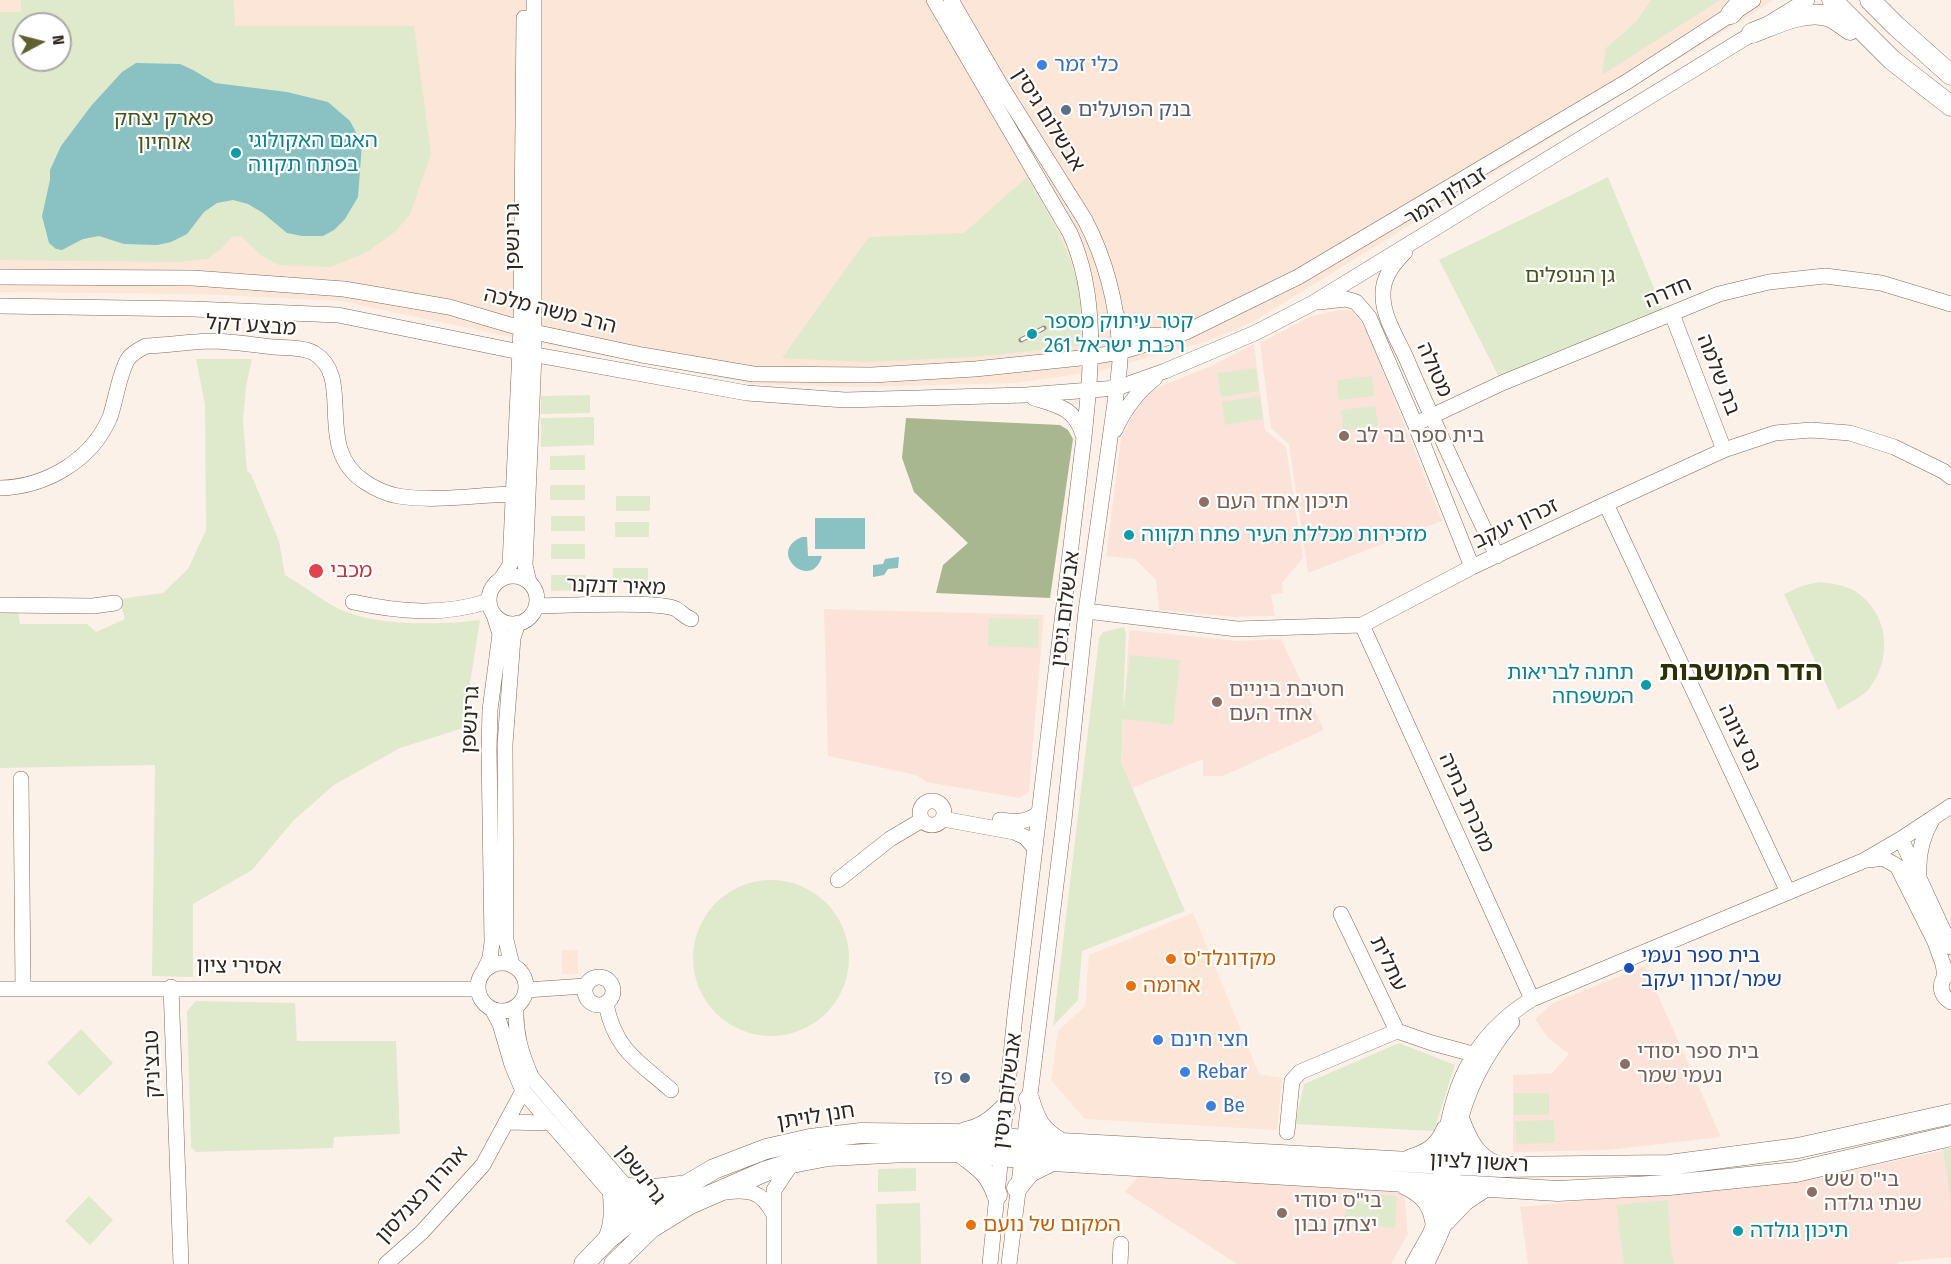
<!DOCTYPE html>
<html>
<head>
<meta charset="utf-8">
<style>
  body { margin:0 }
  #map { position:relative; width:1951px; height:1264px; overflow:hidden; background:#fcf1e9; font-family:"Fira Sans Condensed",sans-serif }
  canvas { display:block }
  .north { position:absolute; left:12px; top:12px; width:60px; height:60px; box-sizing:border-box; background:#fff; border:2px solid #aca8a5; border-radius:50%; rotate:83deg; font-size:16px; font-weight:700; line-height:24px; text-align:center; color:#30261e }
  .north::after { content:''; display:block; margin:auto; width:21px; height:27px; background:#5f602e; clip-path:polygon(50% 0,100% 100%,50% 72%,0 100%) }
</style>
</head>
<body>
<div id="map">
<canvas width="1951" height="1264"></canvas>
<div class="north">N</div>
</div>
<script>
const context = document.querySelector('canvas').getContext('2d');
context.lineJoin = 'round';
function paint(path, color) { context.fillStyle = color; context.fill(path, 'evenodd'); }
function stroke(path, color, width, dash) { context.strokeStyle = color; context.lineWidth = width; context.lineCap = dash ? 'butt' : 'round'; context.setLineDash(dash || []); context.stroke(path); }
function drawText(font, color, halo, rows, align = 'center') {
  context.font = font + ' "Fira Sans Condensed","Noto Sans Hebrew",sans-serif'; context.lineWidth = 4.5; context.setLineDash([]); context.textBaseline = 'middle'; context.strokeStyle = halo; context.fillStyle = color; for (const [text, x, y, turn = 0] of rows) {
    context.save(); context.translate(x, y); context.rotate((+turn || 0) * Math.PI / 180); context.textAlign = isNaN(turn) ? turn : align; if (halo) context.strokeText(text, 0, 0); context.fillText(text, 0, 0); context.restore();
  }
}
const built = new Path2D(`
  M 0,0 L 1774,0 L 1253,322 L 1208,341 L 1100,371 L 1016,383 L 854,387 L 752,384 L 530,341 L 341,301 L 198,294 L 0,292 ZM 24,24 L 60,24 L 60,60 L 24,60 Z
  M 1193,913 L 1259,1074 L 1282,1078 L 1277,1130 L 1085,1119 L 1051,1080 L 1058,1031 L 1085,1006 L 1089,955 Z
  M 562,950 L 578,950 L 578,974 L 562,974 Z`);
const education = new Path2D(`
  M 1338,310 L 1352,310 L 1367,330 L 1442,521 L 1308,573 L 1289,444 L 1271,428 L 1260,343 L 1309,317 Z
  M 1254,344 L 1265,430 L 1286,447 L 1303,558 L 1282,583 L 1283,593 L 1271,595 L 1275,616 L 1234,617 L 1159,610 L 1156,580 L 1135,559 L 1106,556 L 1121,439 L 1136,408 L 1151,390 L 1209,367 Z
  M 824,609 L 1044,615 L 1029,791 L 1020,798 L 926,782 L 916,775 L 828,756 Z
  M 1129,630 L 1238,641 L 1281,639 L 1324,730 L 1223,776 L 1203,776 L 1203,759 L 1132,788 L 1121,762 Z
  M 1645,966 L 1721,1137 L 1608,1150 L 1513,1152 L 1513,1075 L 1552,1073 L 1569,1054 L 1548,1038 L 1535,1019 L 1553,1003 Z
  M 1951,1149 L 1951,1257 L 1898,1262 L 1897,1264 L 1528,1264 L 1520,1207 L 1825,1176 Z
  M 1147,1166 L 1404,1192 L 1408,1234 L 1391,1264 L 1237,1264 L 1125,1192 Z`);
const green = new Path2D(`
  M 21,0 L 234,0 L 235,26 L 414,26 L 431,154 L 410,214 L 396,231 L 367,252 L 331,267 L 279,265 L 262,256 L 241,236 L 232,237 L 220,250 L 207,259 L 177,262 L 0,260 L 0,12 L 21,12 ZM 24,24 L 60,24 L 60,60 L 24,60 Z
  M 1651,0 L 1720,0 L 1602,75 L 1606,48 L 1637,21 Z
  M 1027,177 C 1053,221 1078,262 1083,314 C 1084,324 1080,336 1078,346 L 974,357 L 865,362 L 782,358 L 869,237 L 964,233 Z
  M 1608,177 L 1666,317 L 1502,383 L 1439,260 Z
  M 196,359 L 252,359 L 246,387 L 243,420 L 247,471 L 251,474 L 279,541 L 285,575 C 302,585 318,597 335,607 C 374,627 438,625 480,620 L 463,728 L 400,748 L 334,785 L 294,820 L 252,870 L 193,904 L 193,977 L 152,976 L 155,765 L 0,768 L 0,611 L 18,611 L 20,624 L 87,624 L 96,632 L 125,619 L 119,599 L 163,593 L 188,569 L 206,530 L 205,405 Z
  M 1256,368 L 1259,391 L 1221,397 L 1217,373 Z
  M 1372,376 L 1374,396 L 1339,400 L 1337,380 Z
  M 590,395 L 590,413 L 541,414 L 541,396 Z
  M 1260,396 L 1263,419 L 1225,425 L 1222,402 Z
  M 1375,406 L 1378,426 L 1343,430 L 1341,410 Z
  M 594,417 L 594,445 L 541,447 L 541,418 Z
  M 585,455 L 585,470 L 550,470 L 550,456 Z
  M 550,485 L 585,485 L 585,500 L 550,500 Z
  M 616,496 L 650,496 L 650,511 L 616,511 Z
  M 551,516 L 585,516 L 585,531 L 551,531 Z
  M 615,522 L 649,522 L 649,537 L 615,537 Z
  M 551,544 L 585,544 L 585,559 L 551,559 Z
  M 613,568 L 648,568 L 648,583 L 613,583 Z
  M 551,575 L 586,575 L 586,590 L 551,591 Z
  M 1819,582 C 1831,583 1844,585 1855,591 C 1889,613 1893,658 1869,689 C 1862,697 1848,703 1838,710 L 1784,594 L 1802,586 Z
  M 989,618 L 1039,619 L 1038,648 L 988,646 Z
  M 1124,627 L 1126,634 L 1123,711 L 1130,655 L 1180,660 L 1173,725 L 1123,719 L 1121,762 L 1185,911 L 1082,951 L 1078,1000 L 1053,1026 L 1099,638 L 1103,632 Z
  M693 958a78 78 0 1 1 156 0a78 78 0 1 1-156 0Z
  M 196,1001 L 295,1003 L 297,1041 L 396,1041 L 400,1134 L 334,1137 L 333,1148 L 196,1152 L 191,1147 L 187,1011 Z
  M 81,1029 L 113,1063 L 79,1096 L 47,1063 Z
  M 1399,1043 L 1455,1065 L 1434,1131 L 1295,1124 L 1304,1084 Z
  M 1514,1093 L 1549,1093 L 1549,1115 L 1514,1115 Z
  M 1554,1120 L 1555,1143 L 1516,1144 L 1515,1121 Z
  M 1951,1148 L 1951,1206 L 1943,1149 Z
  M 916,1168 L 916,1191 L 878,1192 L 878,1169 Z
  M 1346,1193 L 1397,1196 L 1395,1228 L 1345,1224 Z
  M 89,1196 L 113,1220 L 90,1245 L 65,1221 Z
  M 1668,1200 L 1670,1243 L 1674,1264 L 1624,1264 L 1616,1205 Z
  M 920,1203 L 921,1264 L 877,1264 L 876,1204 Z`);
const forest = new Path2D(`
  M 906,418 L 1060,425 L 1068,430 L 1073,439 L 1050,598 L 936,593 L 943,565 L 968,543 L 914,492 L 902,458 Z`);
const water = new Path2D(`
  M 136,63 L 180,64 L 193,70 L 215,83 L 287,92 L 328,102 L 350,121 L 362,144 L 358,197 L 345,219 L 334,230 L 323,236 L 302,236 L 287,233 L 263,213 L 248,204 L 233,200 L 217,203 L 204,212 L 187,234 L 171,242 L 157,245 L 124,244 L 99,236 L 83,239 L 62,250 L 56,249 L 49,243 L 42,216 L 50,180 L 50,170 L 61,146 L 91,106 L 122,72 Z
  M 815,518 L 865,518 L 865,549 L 815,549 Z
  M 802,537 L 807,537 L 808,556 L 822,556 C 812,593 765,552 802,537 Z
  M 899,557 L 898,568 L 888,569 L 884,575 L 873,577 L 873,565 L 883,564 L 885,559 Z`);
const minor = new Path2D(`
  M 934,0 L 1070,233 C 1099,297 1091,369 1084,437 L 1015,1015 L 990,1264
  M 951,0 L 1001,86 L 1085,220 C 1106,260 1117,305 1120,351 C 1121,363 1118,376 1117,388 L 1086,611 L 1064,820 L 1009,1264
  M 1405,252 C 1393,264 1382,278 1383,296 C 1383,317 1398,340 1407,360 C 1435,426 1466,491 1497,556
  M 0,277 L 193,278 L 344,289 L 449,307 L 534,332 L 642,355 L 753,374 L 872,375 L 975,369 L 1090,357 L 1120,352 L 1186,332 L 1298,277 L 1628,81 L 1753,0
  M 1319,302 L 1346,299 L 1356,302 L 1369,317 L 1415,424 L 1472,567
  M 0,306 L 193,309 L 338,315 L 520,352 L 747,393 L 845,400 L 1026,395 L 1117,388 L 1165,371 L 1255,333 L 1313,303 L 1807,0
  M 1672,314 L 1724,450
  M 1117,316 C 1125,336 1143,336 1162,335
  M 1034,398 C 1059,406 1075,408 1083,435
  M 1415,424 L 1502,383 L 1719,294 L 1769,282 L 1825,276 L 1881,283 L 1951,304
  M 1115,430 C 1124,410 1137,392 1155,378
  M 0,488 C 46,487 92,460 110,417 C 116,400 119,374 128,359 C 132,353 140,349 146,346 C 167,345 189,342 210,341 C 231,341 253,345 274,347 C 286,348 303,347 314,353 C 356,378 312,448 365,482 C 374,488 387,494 398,496 C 435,502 475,495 512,494
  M 1606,504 L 1788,892
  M489 600a24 24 0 1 1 48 0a24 24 0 1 1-48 0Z
  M 501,579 L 510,565 L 521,328 L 524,18
  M 529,582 L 525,565 L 534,355 L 534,0
  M 353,602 C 399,612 443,616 489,601
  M 0,605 L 93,606 L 115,603
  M 536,606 C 563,606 657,600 676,609 C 681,612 685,617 691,619
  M 1086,611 L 1237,629 L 1362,625 L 1472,567 L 1606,504 L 1724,450 L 1775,433 L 1811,430 L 1850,433 L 1894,447 L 1943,471 L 1951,477
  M 1362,625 L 1532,999
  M 21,779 L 23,988
  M920 813a12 12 0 1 1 24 0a12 12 0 1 1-24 0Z
  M 943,819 L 1014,832 L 1025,837 L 1035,848
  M 1000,820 C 1016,822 1026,823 1039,813
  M 1901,839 L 1951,947
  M 1869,860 L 1883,858 L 1897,866 L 1935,942 L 1943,964 L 1945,976
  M 1919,874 C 1918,855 1922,837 1932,820
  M 838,880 L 890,839 L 922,820
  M 1341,914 L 1397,1031
  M478 987a24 24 0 1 1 48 0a24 24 0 1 1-48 0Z
  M 512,965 L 506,940 L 505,744 L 513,638 L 518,623
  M 484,971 L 490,958 L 492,942 L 489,750 L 490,710 L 500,634 L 494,615
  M 1951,971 C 1938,980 1938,994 1951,1002
  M585 991a14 14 0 1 1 28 0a14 14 0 1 1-28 0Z
  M 171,987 L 181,1264
  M 0,989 L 478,989
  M 526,990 L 585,986
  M 606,1004 C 615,1050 638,1061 671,1090
  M 516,1007 C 515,1033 521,1054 532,1078 L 627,1188 L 644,1210 L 647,1219
  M 492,1009 L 500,1024 L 512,1065 L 523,1091 L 634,1219 L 642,1223
  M 506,1122 L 551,1123
  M 1287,1132 L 1292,1081 L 1300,1072 L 1397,1031 L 1432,1043 L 1473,1054 L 1478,1062
  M 726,1192 C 749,1189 761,1191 773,1213
  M 386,1264 L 422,1232 L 483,1165 L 523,1091
  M 774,1264 L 774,1190 L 792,1163
  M 1120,1264 L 1121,1244
  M 1413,1264 L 1430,1234 L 1435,1221 C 1440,1201 1440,1181 1442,1161 C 1450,1091 1469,1038 1532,999 L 1863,861 L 1901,839 L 1951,806
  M 1427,1264 C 1433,1248 1442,1235 1446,1218 C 1453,1189 1453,1160 1458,1131 C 1466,1089 1486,1054 1512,1022`);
const major = new Path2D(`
  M 1832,0 L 1892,60 L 1951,106
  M 1870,0 L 1896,26 L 1951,75
  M 1731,14 L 1743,0
  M 1752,33 C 1774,25 1806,8 1830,17 C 1837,20 1844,26 1850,30
  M 1029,1099 C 1036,1122 1040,1130 1061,1143
  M 1460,1121 C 1467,1140 1476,1158 1495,1165
  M 965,1132 C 982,1129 993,1120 1005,1108
  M 960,1152 C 978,1167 989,1171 997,1195
  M 1411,1159 C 1428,1154 1439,1147 1446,1130
  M 1404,1184 C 1421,1192 1432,1201 1435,1221
  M 627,1188 L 655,1189 L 680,1186
  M 1017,1188 L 1030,1172 L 1052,1161
  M 1445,1221 L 1464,1201 L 1485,1187
  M 608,1239 C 615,1224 614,1210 613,1194
  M 584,1264 L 608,1239 L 644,1210 L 714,1169 L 766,1149 L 810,1139 L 861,1133 L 955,1134 L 1061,1143 L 1501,1167 L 1669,1165 L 1798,1148 L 1951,1114
  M 614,1264 L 651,1228 L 690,1204 L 766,1171 L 792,1163 L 828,1156 L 906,1152 L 960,1152 L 1052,1161 L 1558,1191 L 1669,1185 L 1796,1172 L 1951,1136`);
const rail = new Path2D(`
  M 1021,340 L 1044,328`);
const markers = [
  [1042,65,6,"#3f7fe0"],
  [1066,110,6,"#5c6f8a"],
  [236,153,6,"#0f9aa8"],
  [1032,334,6,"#0f9aa8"],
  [1344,436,6,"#8d6e63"],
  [1204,502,6,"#8d6e63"],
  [1129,535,6,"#0f9aa8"],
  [316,571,8,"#e0444e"],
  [1646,685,6,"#0f9aa8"],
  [1217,702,6,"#8d6e63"],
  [1171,959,6,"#e8710a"],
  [1629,968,6,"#1a4fb4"],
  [1131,986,6,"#e8710a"],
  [1158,1040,6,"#3f7fe0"],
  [1625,1064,6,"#8d6e63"],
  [1185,1072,6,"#3f7fe0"],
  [965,1078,6,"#5c6f8a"],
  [1211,1106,6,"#3f7fe0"],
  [1812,1192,6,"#8d6e63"],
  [1282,1213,6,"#8d6e63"],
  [971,1225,6,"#e8710a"],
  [1738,1231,6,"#0f9aa8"]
];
const shopNames = [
  ["כלי זמר",1054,65],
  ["חצי חינם",1170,1040],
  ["Rebar",1197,1072],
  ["Be",1223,1106]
];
const serviceNames = [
  ["בנק הפועלים",1078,110],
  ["פז",953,1078,"right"]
];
const parkNames = [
  ["פארק יצחק",164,119],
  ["אוחיון",164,143],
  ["גן הנופלים",1570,276]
];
const streetNames = [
  ["אבשלום גיסין",1048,120,58],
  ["זבולון המר",1446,197,-32],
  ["גרינשפן",513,237,-90],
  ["חדרה",1668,293,-23],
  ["הרב משה מלכה",550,311,14],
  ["מבצע דקל",251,326,4],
  ["מטולה",1434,370,66],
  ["בת שלמה",1718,375,69],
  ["זכרון יעקב",1516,524,-25],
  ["מאיר דנקנר",616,587,2],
  ["אבשלום גיסין",1066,609,-83],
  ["גרינשפן",471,720,-87],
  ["נס ציונה",1739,738,65],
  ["מזכרת בתיה",1466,803,66],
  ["עתלית",1388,964,64],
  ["אסירי ציון",239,967,1],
  ["טבצ'ניק",153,1064,-92],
  ["אבשלום גיסין",1008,1091,-83],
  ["חנן לויתן",816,1117,-9],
  ["ראשון לציון",1479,1163,3],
  ["גרינשפן",640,1175,53],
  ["אהרון כצנלסון",422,1195,-47]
];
const cultureNames = [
  ["האגם האקולוגי",248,141],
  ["בפתח תקווה",248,165],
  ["קטר עיתוק מספר",1044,322],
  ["261 רכבת ישראל",1044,346],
  ["מזכירות מכללת העיר פתח תקווה",1141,535],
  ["תחנה לבריאות",1634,673,"right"],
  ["המשפחה",1634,697,"right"],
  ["תיכון גולדה",1750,1231]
];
const educationNames = [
  ["בית ספר בר לב",1356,436],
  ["תיכון אחד העם",1216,502],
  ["חטיבת ביניים",1229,690],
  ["אחד העם",1229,714],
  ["בית ספר יסודי",1637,1052],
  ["נעמי שמר",1637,1076],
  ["בי\"ס שש",1824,1180],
  ["שנתי גולדה",1824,1204],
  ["בי\"ס יסודי",1294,1201],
  ["יצחק נבון",1294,1225]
];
const healthNames = [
  ["מכבי",330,571]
];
const transitNames = [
  ["בית ספר נעמי",1641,956],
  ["שמר/זכרון יעקב",1641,980]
];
const foodNames = [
  ["מקדונלד'ס",1183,959],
  ["ארומה",1143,986],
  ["המקום של נועם",983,1225]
];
const districtNames = [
  ["הדר המושבות",1741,672]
];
paint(built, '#fbe6d7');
paint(education, '#fce3d9');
paint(green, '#dfeacd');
paint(forest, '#a8b78f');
paint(water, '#8ac1c3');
stroke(minor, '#836b59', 16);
stroke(major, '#836b59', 21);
stroke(minor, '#fff', 15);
stroke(major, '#fff', 20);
stroke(rail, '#998e86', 5);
stroke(rail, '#fff', 3, [9]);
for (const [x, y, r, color] of markers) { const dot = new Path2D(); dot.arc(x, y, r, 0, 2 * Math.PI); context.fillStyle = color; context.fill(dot); stroke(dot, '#fff', 2); }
drawText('21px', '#366cbe', '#fff', shopNames, 'left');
drawText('21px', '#4e5e75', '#fff', serviceNames, 'left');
drawText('21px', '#44561a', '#fff', parkNames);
drawText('21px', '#30261e', '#fff', streetNames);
drawText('21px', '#0d838f', '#fff', cultureNames, 'left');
drawText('21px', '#785e54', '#fff', educationNames, 'left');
drawText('21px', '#be3a42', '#fff', healthNames, 'left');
drawText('21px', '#164399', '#fff', transitNames, 'left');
drawText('21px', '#c56008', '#fff', foodNames, 'left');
drawText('bold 27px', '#2f2f05', '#fff', districtNames);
</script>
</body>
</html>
